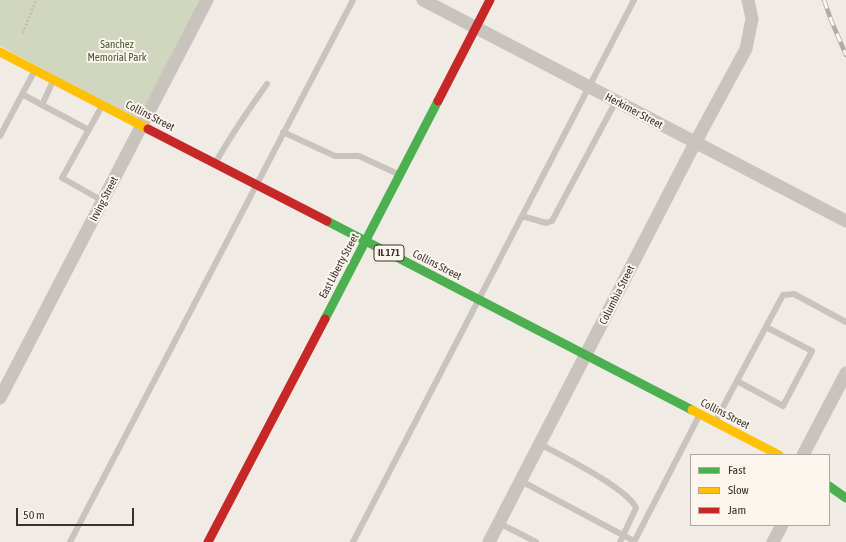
<!DOCTYPE html>
<html>
<head>
<meta charset="utf-8">
<style>
  body { margin:0 }
  #map { position:relative; width:846px; height:542px; overflow:hidden; background:#f0ebe5; font-family:"Asap Condensed",sans-serif }
  canvas { display:block }
  .legend { position:absolute; left:690px; top:454px; width:140px; height:72px; box-sizing:border-box; background:#fbf5ee; border:1px solid #aea6a0; margin:0; padding:5px 7px; list-style:none; font-size:12px; color:#3b302b }
  .legend li { display:flex; align-items:center; gap:8px; height:20px }
  .legend b { width:20px; border:1px solid #aea6a0 }
  .scale { position:absolute; left:16px; top:508px; width:118px; height:18px; box-sizing:border-box; border:2px solid #3b302b; border-top:0; padding-left:5px; font-size:12px; line-height:14px; white-space:nowrap; color:#3b302b; -webkit-text-stroke:3px #fbf5ee; paint-order:stroke }
</style>
</head>
<body>
<div id="map">
<canvas width="846" height="542"></canvas>
<ul class="legend">
<li><b style="height:5px;background:#4caf50"></b>Fast</li>
<li><b style="height:5px;background:#ffc107"></b>Slow</li>
<li><b style="height:5px;background:#c62828"></b>Jam</li>
</ul>
<div class="scale">50 m</div>
</div>
<script>
const context = document.querySelector('canvas').getContext('2d');
context.lineJoin = 'round';
function paint(path, color) { context.fillStyle = color; context.fill(path, 'evenodd'); }
function stroke(path, color, width, dash) { context.strokeStyle = color; context.lineWidth = width; context.lineCap = dash ? 'butt' : 'round'; context.setLineDash(dash || []); context.stroke(path); }
function drawText(font, color, halo, rows, align = 'center') {
  context.font = font + ' "Asap Condensed",sans-serif'; context.lineWidth = 4; context.setLineDash([]); context.textBaseline = 'middle'; context.strokeStyle = halo; context.fillStyle = color; for (const [text, x, y, turn = 0] of rows) {
    context.save(); context.translate(x, y); context.rotate((+turn || 0) * Math.PI / 180); context.textAlign = isNaN(turn) ? turn : align; if (halo) context.strokeText(text, 0, 0); context.fillText(text, 0, 0); context.restore();
  }
}
const green = new Path2D(`
  M 0,0 L 203,0 L 141,122 L 0,46 Z`);
const path = new Path2D(`
  M 23,33 L 36,0`);
const lane = new Path2D(`
  M 53,81 L 42,105 L 89,130
  M 22,94 L 42,105
  M 102,106 L 62,178 L 103,201
  M 283,132 L 335,156 L 359,156 L 398,174
  M 0,136 L 34,72
  M 217,160 C 232,134 249,109 267,84
  M 522,216 L 546,223 L 552,221 L 616,101
  M 737,381 L 783,406 L 812,351 L 766,327
  M 716,420 L 783,295 L 794,294 L 846,322
  M 540,444 C 562,456 627,488 636,508 L 620,542
  M 521,481 L 634,541
  M 499,523 L 536,542
  M 70,542 L 353,0
  M 353,542 L 634,0
  M 634,542 L 699,416`);
const street = new Path2D(`
  M 423,0 L 846,221
  M 0,398 L 207,0
  M 803,455 L 846,373
  M 489,542 L 695,143 L 746,49 L 752,19 L 748,0
  M 773,542 L 782,525`);
const fast = new Path2D(`
  M 327,221 L 692,410
  M 325,319 L 438,101
  M 829,486 L 846,498`);
const slow = new Path2D(`
  M 0,52 L 148,129
  M 692,410 L 779,455`);
const jam = new Path2D(`
  M 438,101 L 490,0
  M 148,129 L 327,221
  M 208,542 L 325,319`);
const rail = new Path2D(`
  M 824,0 L 831,20 L 846,55`);
const shields = [
  [389,253,30]
];
const shieldNames = [
  ["IL 171",389,253]
];
const parkNames = [
  ["Sanchez",117,45],
  ["Memorial Park",117,58]
];
const streetNames = [
  ["Herkimer Street",634,111,28],
  ["Collins Street",150,116,27],
  ["Irving Street",104,199,-63],
  ["Collins Street",437,265,27],
  ["East Liberty Street",339,266,-62],
  ["Columbia Street",617,295,-63],
  ["Collins Street",725,414,27]
];
paint(green, '#d1d6bf');
stroke(path, '#c2bbb6', 2.5, [2, 2]);
stroke(lane, '#c9c3be', 6);
stroke(street, '#c9c3be', 13);
stroke(fast, '#4caf50', 9);
stroke(slow, '#ffc107', 9);
stroke(jam, '#c62828', 9);
stroke(rail, '#b1aca8', 4.5);
stroke(rail, '#fbf5ee', 3, [9]);
for (const [x, y, w] of shields) { const box = new Path2D(); box.roundRect(x - w / 2, y - 8, w, 16, 3); context.fillStyle = '#fbf5ee'; context.fill(box); stroke(box, '#3b302b', 1); }
drawText('bold 10px', '#3b302b', null, shieldNames);
drawText('11px', '#4a5a2e', '#fbf5ee', parkNames);
drawText('11px', '#3b302b', '#fbf5ee', streetNames);
</script>
</body>
</html>
